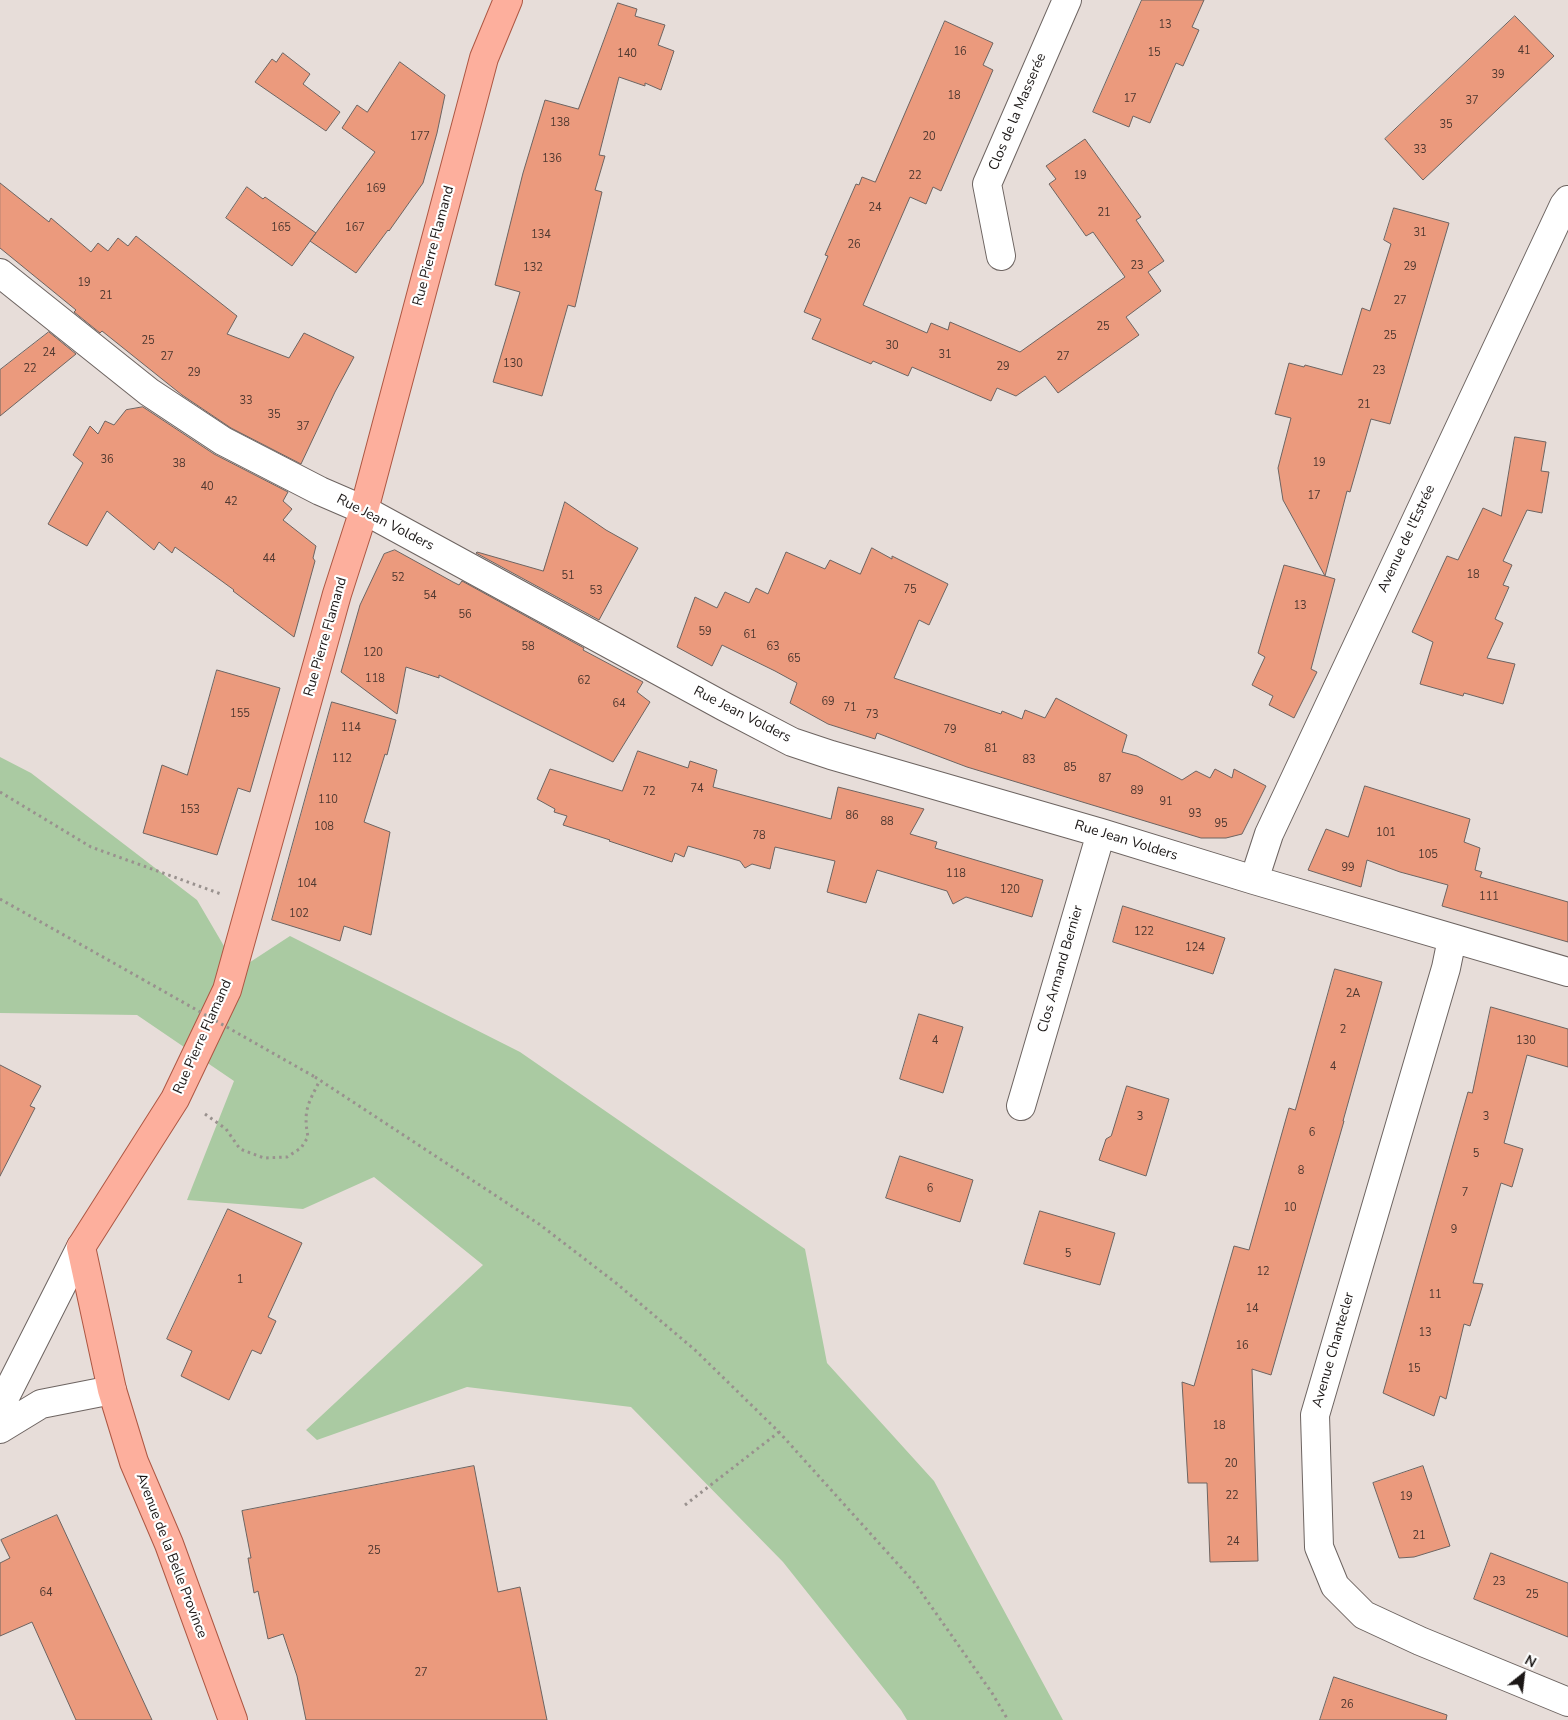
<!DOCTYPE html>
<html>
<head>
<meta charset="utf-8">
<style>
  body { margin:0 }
  #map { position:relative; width:1568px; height:1720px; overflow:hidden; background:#e7ddd9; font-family:"Nunito Sans",sans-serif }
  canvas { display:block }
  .north { position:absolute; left:1498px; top:1650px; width:50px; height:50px; -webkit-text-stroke:4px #fff; paint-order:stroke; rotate:29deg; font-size:14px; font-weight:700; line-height:20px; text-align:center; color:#1b1716 }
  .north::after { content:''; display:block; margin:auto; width:18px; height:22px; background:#1b1716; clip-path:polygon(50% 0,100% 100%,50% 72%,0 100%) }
</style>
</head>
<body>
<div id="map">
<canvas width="1568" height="1720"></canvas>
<div class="north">N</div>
</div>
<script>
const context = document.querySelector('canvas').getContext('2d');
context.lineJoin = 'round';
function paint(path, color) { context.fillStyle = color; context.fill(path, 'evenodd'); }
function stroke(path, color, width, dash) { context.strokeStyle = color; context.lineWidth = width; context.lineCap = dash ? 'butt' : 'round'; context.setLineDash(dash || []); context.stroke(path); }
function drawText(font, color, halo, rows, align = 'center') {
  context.font = font + ' "Nunito Sans",sans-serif'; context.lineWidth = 4.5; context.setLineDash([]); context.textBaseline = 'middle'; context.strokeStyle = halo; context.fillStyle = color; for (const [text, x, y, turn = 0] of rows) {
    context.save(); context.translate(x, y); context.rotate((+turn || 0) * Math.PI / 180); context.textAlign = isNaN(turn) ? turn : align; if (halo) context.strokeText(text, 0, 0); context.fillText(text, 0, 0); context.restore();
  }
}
const green = new Path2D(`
  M 0,757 L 31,773 L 197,900 L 238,970 L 290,936 L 520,1052 L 805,1249 L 827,1363 L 934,1481 L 1063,1720 L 907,1720 L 901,1710 L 783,1562 L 631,1407 L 467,1387 L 317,1440 L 306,1430 L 483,1265 L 374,1177 L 303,1209 L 187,1200 L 234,1081 L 137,1015 L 0,1013 Z`);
const building = new Path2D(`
  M 1142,0 L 1204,0 L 1192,27 L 1199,30 L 1183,66 L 1176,63 L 1150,123 L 1133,116 L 1129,127 L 1093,112 Z
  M 618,3 L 637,9 L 635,16 L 665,25 L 658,45 L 674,51 L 661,90 L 645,83 L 645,86 L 619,77 L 599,155 L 605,156 L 595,190 L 602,192 L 575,307 L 568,305 L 542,396 L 493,382 L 520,292 L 495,285 L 523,173 L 545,100 L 578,109 Z
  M 1515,16 L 1554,56 L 1423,180 L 1385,139 Z
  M 945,21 L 993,43 L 983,65 L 993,70 L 941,191 L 933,187 L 926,204 L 910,197 L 863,305 L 927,333 L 931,323 L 948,330 L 950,322 L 1020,352 L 1125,277 L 1093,232 L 1086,236 L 1049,184 L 1056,179 L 1046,166 L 1085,139 L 1141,217 L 1136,220 L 1164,261 L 1148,272 L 1161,291 L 1126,317 L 1139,335 L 1058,393 L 1045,376 L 1016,396 L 997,388 L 991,401 L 912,367 L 908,376 L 873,361 L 871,364 L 812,339 L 821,319 L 804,312 L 828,256 L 825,255 L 856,184 L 859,185 L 862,177 L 875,182 Z
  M 283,53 L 310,74 L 303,84 L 340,112 L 326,131 L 255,82 L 272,59 L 276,62 Z
  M 400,62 L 445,95 L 437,133 L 423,183 L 389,231 L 388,230 L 356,273 L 310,241 L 375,152 L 342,128 L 357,105 L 367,112 Z
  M 0,183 L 49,222 L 51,218 L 91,252 L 98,243 L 108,251 L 118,238 L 128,246 L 136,236 L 237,316 L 227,334 L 289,358 L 304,333 L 354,357 L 335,392 L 301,464 L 231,428 L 182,395 L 102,331 L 100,333 L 74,312 L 76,310 L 0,248 Z
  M 247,187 L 263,199 L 265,197 L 316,233 L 292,266 L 226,218 Z
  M 1394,208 L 1449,223 L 1390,424 L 1371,419 L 1350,492 L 1347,491 L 1325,576 L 1335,579 L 1311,669 L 1317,672 L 1294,718 L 1269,705 L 1273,696 L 1252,685 L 1265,657 L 1258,653 L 1284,565 L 1325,576 L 1283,500 L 1278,468 L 1291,418 L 1275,414 L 1289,363 L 1304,367 L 1305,365 L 1342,375 L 1362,308 L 1370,311 L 1381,276 L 1391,244 L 1384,240 Z
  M 49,332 L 76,354 L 0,416 L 0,370 Z
  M 143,407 L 214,454 L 288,492 L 283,501 L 292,509 L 283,520 L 316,546 L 313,558 L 315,561 L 294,637 L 233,591 L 234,590 L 175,547 L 172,553 L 159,542 L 154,550 L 107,511 L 87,546 L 48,524 L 83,463 L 73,455 L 90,426 L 98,434 L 105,421 L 114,425 L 126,410 Z
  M 1515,437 L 1546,442 L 1541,471 L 1549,472 L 1542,513 L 1527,510 L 1503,561 L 1512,565 L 1503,585 L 1509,587 L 1495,619 L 1503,623 L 1487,658 L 1515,664 L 1503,704 L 1464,693 L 1463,696 L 1420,684 L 1433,642 L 1412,632 L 1447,556 L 1458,560 L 1483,508 L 1501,516 Z
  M 565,502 L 606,530 L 638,548 L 599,620 L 476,553 L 477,552 L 543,571 Z
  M 872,548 L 892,559 L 892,556 L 948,584 L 929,625 L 919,620 L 894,678 L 1001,714 L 1002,711 L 1022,719 L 1025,710 L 1045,718 L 1056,698 L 1127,735 L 1122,752 L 1137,756 L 1182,780 L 1196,771 L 1210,778 L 1215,769 L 1232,778 L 1234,769 L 1266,786 L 1242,834 L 1226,838 L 1201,838 L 967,767 L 877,733 L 875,739 L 828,724 L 790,703 L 797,683 L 775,671 L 722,645 L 712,666 L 677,647 L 695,597 L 717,608 L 725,592 L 749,603 L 756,588 L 768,594 L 786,552 L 825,569 L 830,560 L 860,574 Z
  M 395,550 L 453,582 L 459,585 L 462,581 L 584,648 L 583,650 L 643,682 L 637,692 L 650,702 L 613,762 L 439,675 L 439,678 L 406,667 L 397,714 L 341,672 L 360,605 L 384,554 Z
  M 217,670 L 280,688 L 250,792 L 238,788 L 217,855 L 143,833 L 162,765 L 187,775 Z
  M 332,702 L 396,720 L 387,755 L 385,754 L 364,822 L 390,832 L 371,935 L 344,926 L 340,941 L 272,920 Z
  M 638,751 L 688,768 L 690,761 L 717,770 L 713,787 L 831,819 L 838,787 L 924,809 L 910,834 L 937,842 L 935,848 L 1043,880 L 1032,917 L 966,897 L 953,904 L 947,891 L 877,870 L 866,903 L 827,892 L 835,861 L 775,847 L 770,869 L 752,864 L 745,868 L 740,861 L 688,846 L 684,857 L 675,853 L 672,862 L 609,841 L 610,840 L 563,825 L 567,816 L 554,812 L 555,809 L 537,799 L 550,769 L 622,791 Z
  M 1365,786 L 1470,819 L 1464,842 L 1480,848 L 1475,870 L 1482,872 L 1480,877 L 1568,902 L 1568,942 L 1442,906 L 1448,885 L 1400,872 L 1367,860 L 1361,887 L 1308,870 L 1326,829 L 1348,837 Z
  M 1123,906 L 1225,938 L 1213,974 L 1113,942 Z
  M 1335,969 L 1382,982 L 1343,1121 L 1344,1121 L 1271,1375 L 1252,1369 L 1258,1561 L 1210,1562 L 1207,1483 L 1188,1483 L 1182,1382 L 1194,1386 L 1234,1246 L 1249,1250 L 1289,1108 L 1295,1110 Z
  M 1491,1007 L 1568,1029 L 1568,1067 L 1527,1055 L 1504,1143 L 1523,1149 L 1512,1187 L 1501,1183 L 1473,1283 L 1483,1284 L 1470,1326 L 1464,1324 L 1446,1399 L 1440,1396 L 1434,1416 L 1383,1393 L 1468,1092 L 1472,1093 Z
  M 919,1014 L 963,1027 L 943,1093 L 900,1079 Z
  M 0,1065 L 41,1086 L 30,1106 L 35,1108 L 0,1176 Z
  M 1127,1086 L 1169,1099 L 1146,1176 L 1099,1160 L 1106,1139 L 1111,1136 Z
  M 900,1156 L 973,1180 L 960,1222 L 886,1198 Z
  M 228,1209 L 302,1243 L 268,1317 L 276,1321 L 261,1354 L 252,1350 L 229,1400 L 181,1376 L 192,1351 L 167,1339 Z
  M 1040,1211 L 1115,1233 L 1100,1285 L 1024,1264 Z
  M 474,1466 L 498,1592 L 520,1587 L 547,1720 L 306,1720 L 297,1676 L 283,1634 L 268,1639 L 258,1591 L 254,1593 L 248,1558 L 251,1558 L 242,1511 Z
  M 1423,1466 L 1450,1546 L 1414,1557 L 1399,1558 L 1373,1483 Z
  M 57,1515 L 152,1720 L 76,1720 L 32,1622 L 0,1636 L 0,1563 L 10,1558 L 1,1540 Z
  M 1491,1553 L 1568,1583 L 1568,1637 L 1474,1599 Z
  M 1334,1677 L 1447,1715 L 1446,1720 L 1320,1720 Z`);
const path = new Path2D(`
  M 0,792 L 91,847 L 221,894
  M 0,899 L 142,979
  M 315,1077 L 539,1224 L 616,1283 L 695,1350 L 779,1432 L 914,1582 L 992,1693 L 1008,1720
  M 205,1114 L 226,1129 L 240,1149 L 264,1158 L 287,1157 L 301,1148 L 308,1137 C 303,1110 308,1104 320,1080
  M 685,1505 L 779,1432`);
const minor = new Path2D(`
  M 1001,256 L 987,184 L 1067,0
  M 0,273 L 149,392 L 223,441 L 320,491 L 364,510 L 725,707 L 792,742 L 831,755 L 1101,833 L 1254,880 L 1568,972
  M 1254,880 L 1269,834 L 1564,205 L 1568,200
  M 1452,939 L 1446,968 L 1315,1415 L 1319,1547 L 1335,1586 L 1364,1615 L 1420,1641 L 1568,1702
  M 1021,1106 L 1101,833
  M 0,1407 L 81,1247
  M 0,1429 L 41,1404 L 112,1390`);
const major = new Path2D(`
  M 233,1720 L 169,1544 L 134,1462 L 112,1390 L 81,1247 L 175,1099 L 227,990 L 337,594 L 364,510 L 484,58 L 508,0`);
const pathBridge = new Path2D(`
  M 142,979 L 315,1077`);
const numberNames = [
  ["13",1165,25],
  ["41",1524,51],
  ["16",960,52],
  ["15",1154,53],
  ["140",627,54],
  ["39",1498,75],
  ["18",954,96],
  ["17",1130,99],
  ["37",1472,101],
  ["138",560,123],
  ["35",1446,125],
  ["177",420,137],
  ["20",929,137],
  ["33",1420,150],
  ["136",552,159],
  ["22",915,176],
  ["19",1080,176],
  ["169",376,189],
  ["24",875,208],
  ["21",1104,213],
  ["165",281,228],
  ["167",355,228],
  ["31",1420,233],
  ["134",541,235],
  ["26",854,245],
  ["23",1137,266],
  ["29",1410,267],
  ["132",533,268],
  ["19",84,283],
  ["21",106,296],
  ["27",1400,301],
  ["25",1103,327],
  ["25",1390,336],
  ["25",148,341],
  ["30",892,346],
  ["24",49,353],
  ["31",945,355],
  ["27",167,357],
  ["27",1063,357],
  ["130",513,364],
  ["29",1003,367],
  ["22",30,369],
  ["23",1379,371],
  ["29",194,373],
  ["33",246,401],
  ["21",1364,405],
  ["35",274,415],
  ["37",303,427],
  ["36",107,460],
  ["19",1319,463],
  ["38",179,464],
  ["40",207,487],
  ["17",1314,496],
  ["42",231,502],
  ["44",269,559],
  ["18",1473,575],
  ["51",568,576],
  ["52",398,578],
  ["75",910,590],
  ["53",596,591],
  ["54",430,596],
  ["13",1300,606],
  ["56",465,615],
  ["59",705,632],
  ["61",750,635],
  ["58",528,647],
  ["63",773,647],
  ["120",373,653],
  ["65",794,659],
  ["118",375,679],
  ["62",584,681],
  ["69",828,702],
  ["64",619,704],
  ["71",850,708],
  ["155",240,714],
  ["73",872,715],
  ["114",351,728],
  ["79",950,730],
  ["81",991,749],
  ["112",342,759],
  ["83",1029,760],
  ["85",1070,768],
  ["87",1105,779],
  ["74",697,789],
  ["89",1137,791],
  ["72",649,792],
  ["110",328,800],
  ["91",1166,802],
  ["153",190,810],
  ["93",1195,814],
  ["86",852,816],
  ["88",887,822],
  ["95",1221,824],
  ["108",324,827],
  ["101",1386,833],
  ["78",759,836],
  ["105",1428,855],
  ["99",1348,868],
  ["118",956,874],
  ["104",307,884],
  ["120",1010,890],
  ["111",1489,897],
  ["102",299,914],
  ["122",1144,932],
  ["124",1195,948],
  ["2A",1353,994],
  ["2",1343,1030],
  ["4",935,1041],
  ["130",1526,1041],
  ["4",1333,1067],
  ["3",1140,1117],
  ["3",1486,1117],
  ["6",1312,1133],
  ["5",1476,1154],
  ["8",1301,1171],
  ["6",930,1189],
  ["7",1465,1193],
  ["10",1290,1208],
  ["9",1454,1230],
  ["5",1068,1254],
  ["12",1263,1272],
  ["1",240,1280],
  ["11",1435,1295],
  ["14",1252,1309],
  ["13",1425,1333],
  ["16",1242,1346],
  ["15",1414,1369],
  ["18",1219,1426],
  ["20",1231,1464],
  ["22",1232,1496],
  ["19",1406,1497],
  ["21",1419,1536],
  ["24",1233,1542],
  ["25",374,1551],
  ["23",1499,1582],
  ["64",46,1593],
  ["25",1532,1595],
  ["27",421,1673],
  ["26",1347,1705]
];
const streetNames = [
  ["Clos de la Masserée",1018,112,-67],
  ["Rue Pierre Flamand",434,246,-75],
  ["Rue Jean Volders",385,523,27],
  ["Avenue de l'Estrée",1407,539,-65],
  ["Rue Pierre Flamand",326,637,-74],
  ["Rue Jean Volders",742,715,27],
  ["Rue Jean Volders",1126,841,17],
  ["Clos Armand Bernier",1061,969,-74],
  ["Rue Pierre Flamand",203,1037,-66],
  ["Avenue Chantecler",1334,1350,-74],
  ["Avenue de la Belle Province",171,1556,69]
];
paint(green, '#aacaa2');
paint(building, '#eb9a7d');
stroke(building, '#6d6461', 1);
stroke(minor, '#6d6461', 30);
stroke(major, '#ad5743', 30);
stroke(path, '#99918e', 3, [2.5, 4]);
stroke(minor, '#fff', 28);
stroke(major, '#fdaf9d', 28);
stroke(pathBridge, '#99918e', 3, [2.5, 4]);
drawText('11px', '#4f3830', null, numberNames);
drawText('14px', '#1b1716', '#fff', streetNames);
</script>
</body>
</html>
